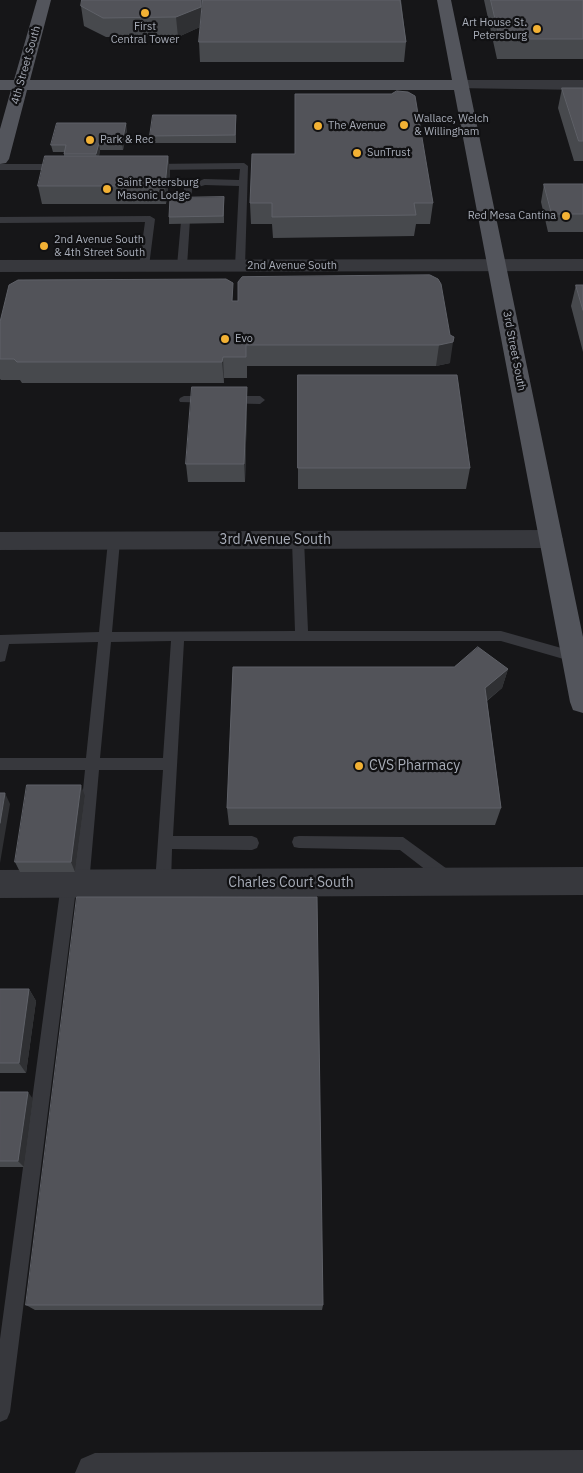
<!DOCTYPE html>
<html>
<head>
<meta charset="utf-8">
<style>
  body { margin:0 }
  canvas { display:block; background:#161618 }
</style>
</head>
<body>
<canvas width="583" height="1473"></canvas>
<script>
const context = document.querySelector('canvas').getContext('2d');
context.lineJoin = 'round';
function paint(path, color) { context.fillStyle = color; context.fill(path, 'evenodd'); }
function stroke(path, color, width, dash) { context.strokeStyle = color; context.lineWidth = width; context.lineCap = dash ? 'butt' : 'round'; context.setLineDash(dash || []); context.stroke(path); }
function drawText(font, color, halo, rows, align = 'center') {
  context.font = font + ' "IBM Plex Sans",sans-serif'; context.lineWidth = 4.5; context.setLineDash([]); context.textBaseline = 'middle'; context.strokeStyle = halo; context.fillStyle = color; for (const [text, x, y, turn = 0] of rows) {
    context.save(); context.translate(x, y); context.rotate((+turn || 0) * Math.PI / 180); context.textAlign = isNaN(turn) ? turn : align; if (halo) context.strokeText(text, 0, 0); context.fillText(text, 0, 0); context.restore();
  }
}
const service = new Path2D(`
  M 244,163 L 248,166 L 245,266 L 240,269 L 235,266 L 239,186 L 205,185 L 192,189 L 187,266 L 182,269 L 179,268 L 177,266 L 184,188 L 204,179 L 239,180 L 240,169 L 151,170 L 147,167 L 151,164 Z
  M 0,164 L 62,164 L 66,167 L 62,170 L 0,170 Z
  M 150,216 L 155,219 L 149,266 L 144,269 L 139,266 L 145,222 L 0,223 L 0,217 Z
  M 184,396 L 260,396 L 265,400 L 260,404 L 180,402 L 179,400 L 180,398 Z
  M 298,536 L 304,540 L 308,631 L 501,631 L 579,653 L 581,657 L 579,661 L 574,662 L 501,641 L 184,641 L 173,836 L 252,836 L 257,838 L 259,843 L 257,848 L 252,850 L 172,849 L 171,883 L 168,888 L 163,890 L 158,888 L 155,883 L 163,770 L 99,770 L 89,884 L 86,889 L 81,891 L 76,889 L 10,1412 L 7,1419 L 0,1422 L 0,1339 L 61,884 L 64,879 L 69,877 L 74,879 L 85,770 L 0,770 L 0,758 L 86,758 L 98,642 L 9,644 L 5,661 L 0,662 L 0,635 L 99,632 L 108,541 L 114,537 L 120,541 L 112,632 L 295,631 L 292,540 ZM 171,641 L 163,758 L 100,758 L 111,642 Z
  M 299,836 L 403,837 L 454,874 L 457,879 L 454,884 L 449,886 L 444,884 L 400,850 L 299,848 L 294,847 L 292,842 L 294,837 Z`);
const minor = new Path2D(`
  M 583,259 L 583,271 L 0,272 L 0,260 Z
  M 551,530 L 559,533 L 563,539 L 559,545 L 551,548 L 0,550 L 0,532 Z
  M 583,867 L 583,895 L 0,898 L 0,870 Z`);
const tertiary = new Path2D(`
  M 461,80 L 583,80 L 583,90 L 455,88 L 453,85 L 455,82 Z
  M 583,1450 L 583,1473 L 75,1473 L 81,1459 L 95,1453 Z`);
const primary = new Path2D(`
  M 37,0 L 51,0 L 30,80 L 452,80 L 437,0 L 451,0 L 583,637 L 583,713 L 573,710 L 570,702 L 454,90 L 27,90 L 9,159 L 6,163 L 0,164 L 0,129 L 11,90 L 0,90 L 0,80 L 14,80 Z`);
const wall = new Path2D(`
  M 82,0 L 401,0 L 406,42 L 404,62 L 200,62 L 199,42 L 200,27 L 178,37 L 106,37 L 84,26 L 81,6 Z
  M 484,0 L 583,0 L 583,59 L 497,59 Z
  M 562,88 L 583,88 L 583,161 L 574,161 L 558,108 Z
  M 236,115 L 236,143 L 151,143 L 150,136 Z
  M 127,130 L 123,150 L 100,150 L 99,156 L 168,156 L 170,173 L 166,204 L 42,204 L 38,186 L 64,156 L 64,152 L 53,152 L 51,145 Z
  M 295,154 L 433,203 L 430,224 L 416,224 L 414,236 L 273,238 L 272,224 L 251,224 L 250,203 Z
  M 544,184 L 583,184 L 583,232 L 548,232 L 541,202 Z
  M 224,197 L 224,223 L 169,224 L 169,217 Z
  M 430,275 L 450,363 L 436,366 L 247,366 L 247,378 L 224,378 L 224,383 L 22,383 L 20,380 L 1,380 L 0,379 L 0,322 L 238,301 Z
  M 576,285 L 583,285 L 583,352 L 571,306 Z
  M 298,375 L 470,468 L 466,489 L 298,489 Z
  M 247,387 L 247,405 L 245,482 L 188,482 L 186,464 Z
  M 508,669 L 502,688 L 487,701 L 501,808 L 495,825 L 229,825 L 227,808 Z
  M 85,796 L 75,872 L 20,872 L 15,862 Z
  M 0,989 L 29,989 L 36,1001 L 26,1073 L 0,1073 Z
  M 0,1092 L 33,1099 L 24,1167 L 0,1167 Z
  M 26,1305 L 323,1305 L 322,1310 L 35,1310 Z`);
const shadedWall = new Path2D(`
  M 201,0 L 204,0 L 202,26 L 178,37 L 176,17 Z
  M 126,123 L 127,130 L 123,150 L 122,143 Z
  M 99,143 L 100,150 L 98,161 L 96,154 Z
  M 168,156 L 170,173 L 166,204 L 165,186 Z
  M 453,342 L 450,363 L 436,366 L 439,345 Z
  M 223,357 L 224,378 L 224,383 L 222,362 Z
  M 247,387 L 247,405 L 245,482 L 244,464 Z
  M 508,669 L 502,688 L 480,706 L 485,688 Z
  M 81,785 L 85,796 L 75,872 L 71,862 Z
  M 5,793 L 10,804 L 0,863 L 0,823 Z
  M 29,989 L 36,1001 L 26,1073 L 19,1063 Z
  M 28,1092 L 33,1099 L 24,1167 L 18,1161 Z`);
const building = new Path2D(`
  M 82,0 L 201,0 L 201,7 L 176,17 L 103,18 L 81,6 Z
  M 203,0 L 400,0 L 406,42 L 199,42 Z
  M 491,0 L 583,0 L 583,39 L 500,39 Z
  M 562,88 L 583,88 L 583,141 L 579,141 Z
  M 397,91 L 408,92 L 415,96 L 433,203 L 414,203 L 416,215 L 272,217 L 272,203 L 250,203 L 252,154 L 295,154 L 295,94 L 391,94 Z
  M 153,115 L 236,115 L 235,135 L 150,136 Z
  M 57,123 L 126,123 L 122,143 L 99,143 L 96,154 L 64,154 L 66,145 L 51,145 Z
  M 45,156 L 168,156 L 165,186 L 38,186 Z
  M 544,184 L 583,184 L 583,214 L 552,214 Z
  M 224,197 L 223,216 L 169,217 L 170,198 Z
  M 430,275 L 438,279 L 441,284 L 450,335 L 454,337 L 453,342 L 439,345 L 246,345 L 246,357 L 223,357 L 222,362 L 17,362 L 14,359 L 0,359 L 0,322 L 9,285 L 18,280 L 226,279 L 233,283 L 232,301 L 238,301 L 238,282 L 242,277 Z
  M 576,285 L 583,285 L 583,310 Z
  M 298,375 L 457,375 L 470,468 L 298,468 Z
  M 192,387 L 247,387 L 244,464 L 186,464 Z
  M 478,647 L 508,669 L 485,688 L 501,808 L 227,808 L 233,667 L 454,667 Z
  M 27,785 L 81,785 L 71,862 L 15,862 Z
  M 0,793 L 5,793 L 0,823 Z
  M 77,897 L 317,897 L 323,1305 L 26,1305 Z
  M 0,989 L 29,989 L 19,1063 L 0,1063 Z
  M 0,1092 L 28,1092 L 18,1161 L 0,1161 Z`);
const markers = [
  [145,13,5,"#f2b134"],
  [537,29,5,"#f2b134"],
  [404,125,5,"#f2b134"],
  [318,126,5,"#f2b134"],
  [90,140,5,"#f2b134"],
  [357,153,5,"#f2b134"],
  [107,189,5,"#f2b134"],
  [566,216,5,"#f2b134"],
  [44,246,5,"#f2b134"],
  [225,339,5,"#f2b134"],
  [359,766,5,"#f2b134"]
];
const farPoinames = [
  ["Art House St.",527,23,"right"],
  ["Petersburg",527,36,"right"],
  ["First",145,27,"center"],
  ["Central Tower",145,40,"center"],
  ["Wallace, Welch",414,119],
  ["& Willingham",414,132],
  ["The Avenue",328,126],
  ["Park & Rec",100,140],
  ["SunTrust",367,153],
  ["Saint Petersburg",117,183],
  ["Masonic Lodge",117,196],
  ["Red Mesa Cantina",556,216,"right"],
  ["2nd Avenue South",54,240],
  ["& 4th Street South",54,253],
  ["Evo",235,339]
];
const farStreetnames = [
  ["4th Street South",26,65,-74],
  ["2nd Avenue South",292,266],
  ["3rd Street South",514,351,79]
];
const streetNames = [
  ["3rd Avenue South",275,540],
  ["Charles Court South",291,883]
];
const poiNames = [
  ["CVS Pharmacy",369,766]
];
paint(service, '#37383d');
paint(minor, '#37383d');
paint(tertiary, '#37383d');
paint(primary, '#53555c');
paint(wall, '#47494d');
paint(shadedWall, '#2f3033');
paint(building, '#525359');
stroke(building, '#5f6168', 1);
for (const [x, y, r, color] of markers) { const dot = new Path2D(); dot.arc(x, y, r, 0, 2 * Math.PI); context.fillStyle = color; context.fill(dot); stroke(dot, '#111113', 2); }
drawText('11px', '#a8adb8', '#111113', farPoinames, 'left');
drawText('11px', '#a8adb8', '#111113', farStreetnames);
drawText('14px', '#a8adb8', '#111113', streetNames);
drawText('14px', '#a8adb8', '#111113', poiNames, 'left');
</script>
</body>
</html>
